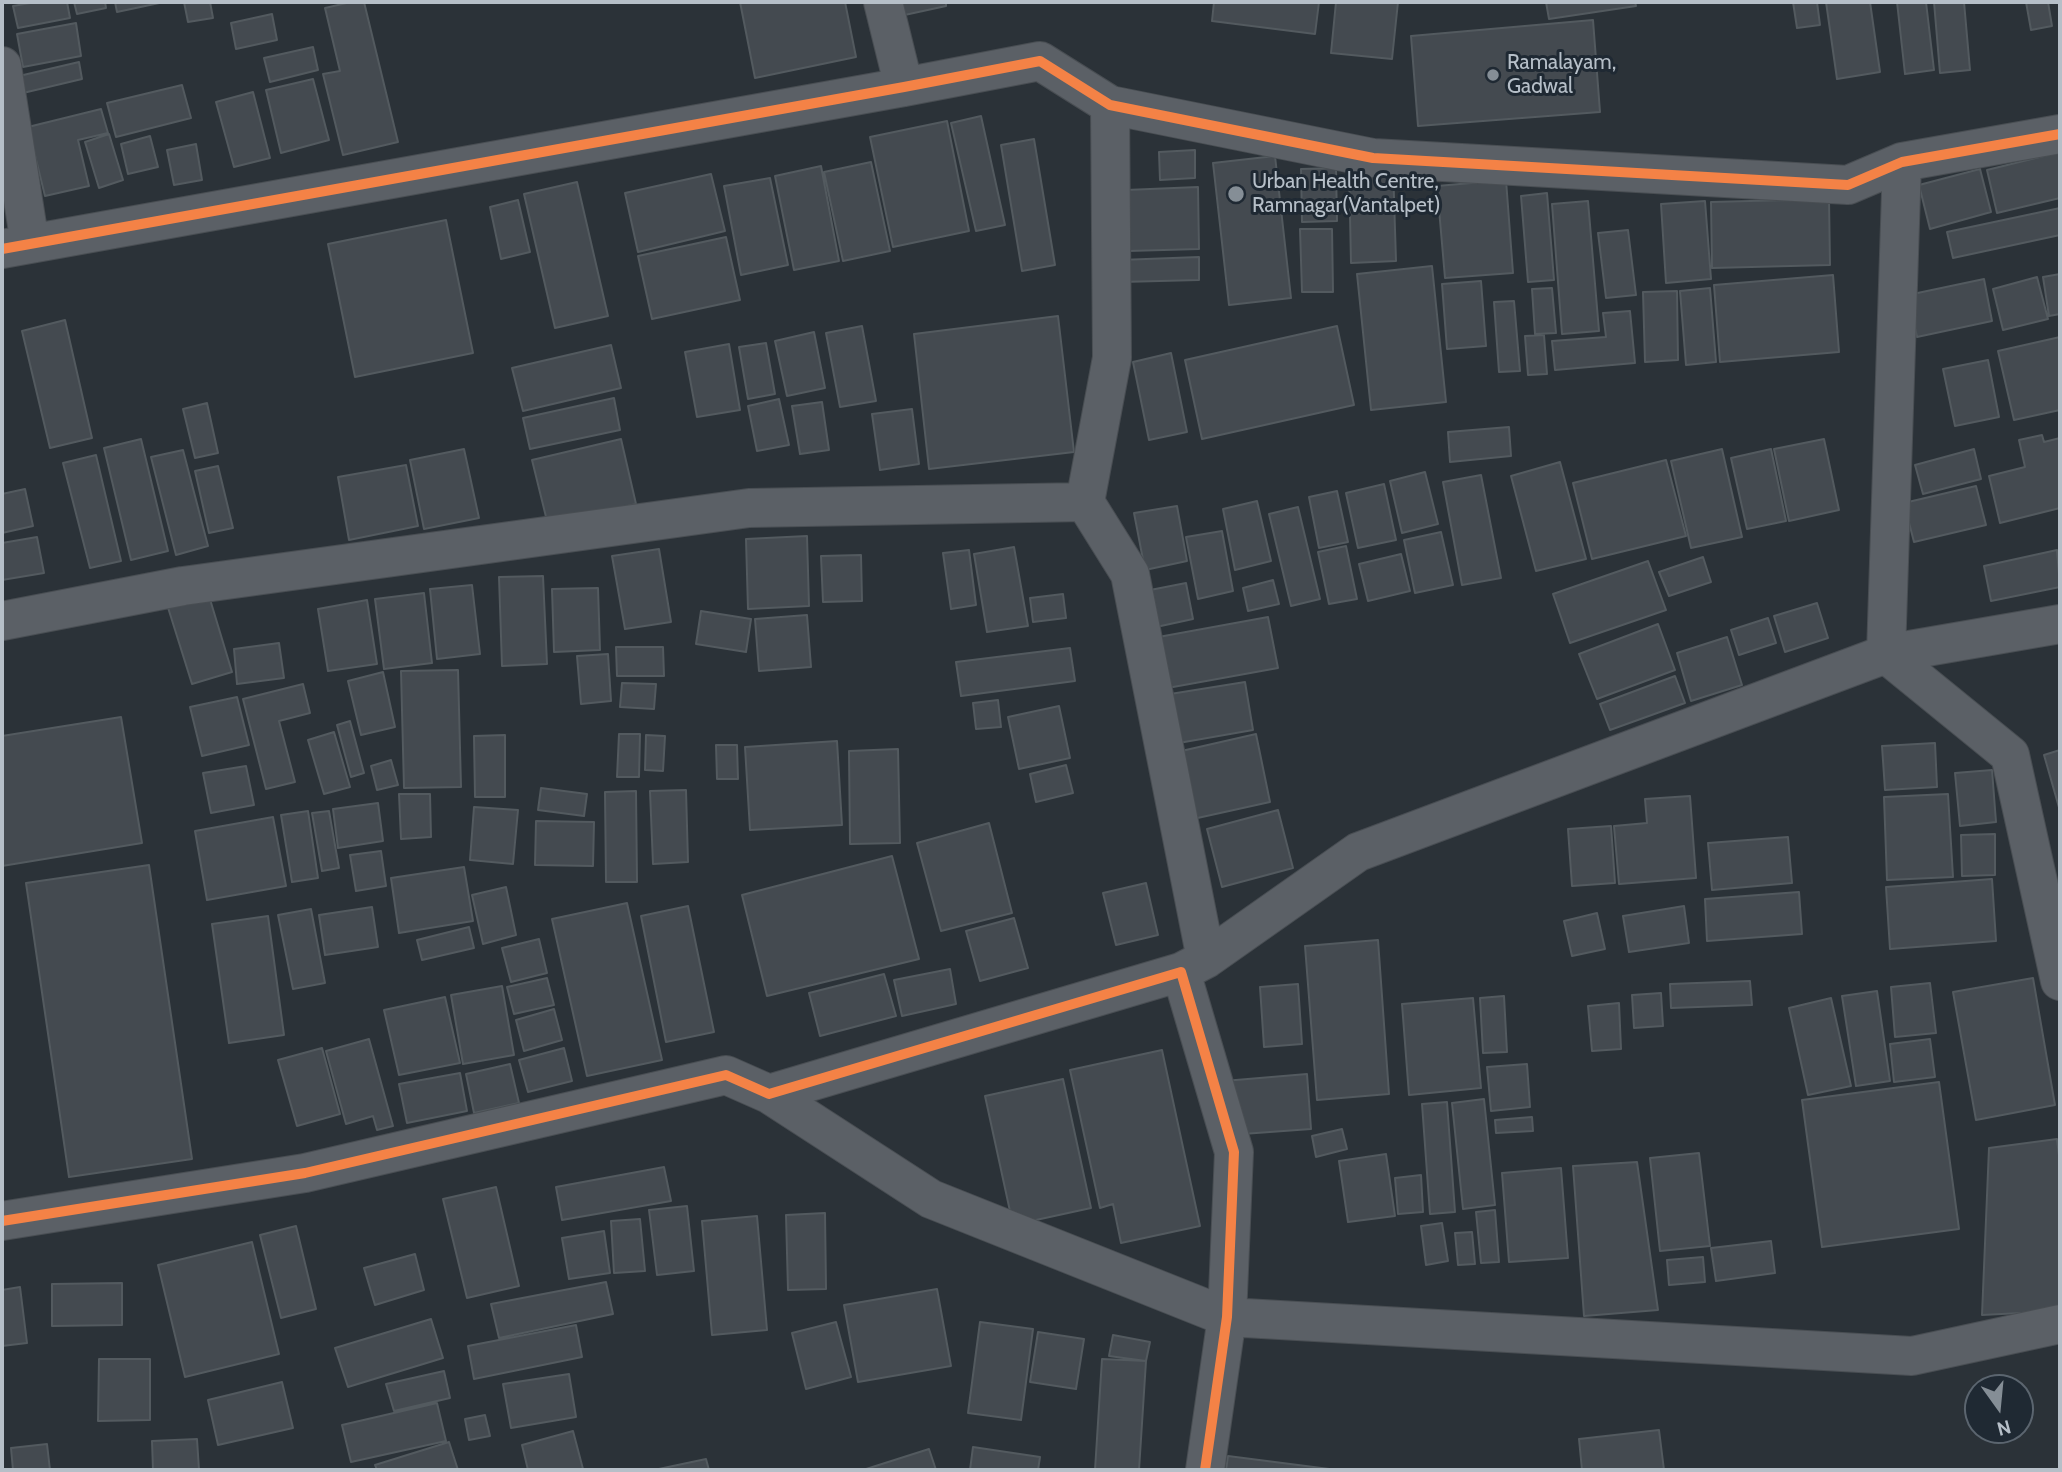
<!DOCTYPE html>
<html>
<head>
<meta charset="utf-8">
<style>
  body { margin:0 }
  #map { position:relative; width:2062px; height:1472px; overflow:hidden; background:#2b3238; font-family:Cabin,sans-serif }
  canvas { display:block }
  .frame { position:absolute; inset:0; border:4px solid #b6bfc8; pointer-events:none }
  .north { position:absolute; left:1964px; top:1374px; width:70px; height:70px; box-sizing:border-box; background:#1f2933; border:2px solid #5b656f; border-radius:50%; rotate:165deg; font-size:19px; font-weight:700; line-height:28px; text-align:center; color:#b6bfc8 }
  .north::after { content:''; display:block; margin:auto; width:24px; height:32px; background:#858e96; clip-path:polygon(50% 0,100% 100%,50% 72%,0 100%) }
</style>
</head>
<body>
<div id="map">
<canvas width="2062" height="1472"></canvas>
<div class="frame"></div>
<div class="north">N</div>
</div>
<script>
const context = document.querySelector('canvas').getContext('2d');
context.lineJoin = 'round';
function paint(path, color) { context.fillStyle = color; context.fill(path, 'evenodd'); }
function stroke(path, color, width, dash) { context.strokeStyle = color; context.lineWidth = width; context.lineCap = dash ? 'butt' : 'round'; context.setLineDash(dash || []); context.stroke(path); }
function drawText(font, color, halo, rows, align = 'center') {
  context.font = font + ' Cabin,sans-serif'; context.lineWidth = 6; context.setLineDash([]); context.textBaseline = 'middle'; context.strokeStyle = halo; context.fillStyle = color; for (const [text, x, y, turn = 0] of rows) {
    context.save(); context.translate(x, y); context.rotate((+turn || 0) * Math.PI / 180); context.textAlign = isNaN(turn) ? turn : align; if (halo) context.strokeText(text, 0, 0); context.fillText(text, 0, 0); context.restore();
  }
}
const building = new Path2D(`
  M 36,2 L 67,2 L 70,18 L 18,28 L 13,6 Z
  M 74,2 L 105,2 L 106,8 L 77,14 Z
  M 115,2 L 164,2 L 117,12 Z
  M 184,2 L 210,2 L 213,18 L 188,22 Z
  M 351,2 L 364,2 L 398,142 L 343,155 L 323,74 L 340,71 L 325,8 Z
  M 740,2 L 845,2 L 856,57 L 755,78 Z
  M 897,2 L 946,2 L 946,6 L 900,16 Z
  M 1214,2 L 1319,2 L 1315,34 L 1212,21 Z
  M 1336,2 L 1398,2 L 1392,59 L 1331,53 Z
  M 1546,2 L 1635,2 L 1636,6 L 1549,19 Z
  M 1793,2 L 1817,2 L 1820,25 L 1797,28 Z
  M 1826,2 L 1870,2 L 1880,72 L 1837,79 Z
  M 1897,2 L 1926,2 L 1934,70 L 1905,74 Z
  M 1934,2 L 1964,2 L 1970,70 L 1940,73 Z
  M 2026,2 L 2048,2 L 2052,26 L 2031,30 Z
  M 272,14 L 277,40 L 236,49 L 231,23 Z
  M 1593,20 L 1600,112 L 1418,126 L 1411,36 Z
  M 76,23 L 81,56 L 23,67 L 17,34 Z
  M 313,47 L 318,70 L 270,82 L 264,58 Z
  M 79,62 L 82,79 L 23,93 L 19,76 Z
  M 313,79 L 329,140 L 281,153 L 266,90 Z
  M 182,85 L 191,118 L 116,137 L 107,103 Z
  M 253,92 L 270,158 L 234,167 L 216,102 Z
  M 101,109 L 108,133 L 78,140 L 89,186 L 45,196 L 28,127 Z
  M 981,116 L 1005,225 L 976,231 L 951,123 Z
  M 947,121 L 969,231 L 893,247 L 870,137 Z
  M 109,134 L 123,180 L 99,188 L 85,142 Z
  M 150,136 L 158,167 L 128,174 L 121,144 Z
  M 1034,139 L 1055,265 L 1022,271 L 1001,145 Z
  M 196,144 L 202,180 L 174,185 L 167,150 Z
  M 1195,150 L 1195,178 L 1160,180 L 1159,152 Z
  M 2060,152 L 2060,198 L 1997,213 L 1987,170 Z
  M 1275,156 L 1291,298 L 1229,305 L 1213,163 Z
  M 871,162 L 890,251 L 843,261 L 824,172 Z
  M 821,166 L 839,261 L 794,270 L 775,176 Z
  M 1393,166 L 1396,261 L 1351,263 L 1349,167 Z
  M 1336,168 L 1337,221 L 1302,222 L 1301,169 Z
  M 1980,169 L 1991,212 L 1930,229 L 1919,185 Z
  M 711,174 L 725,231 L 638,252 L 625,193 Z
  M 770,178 L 788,265 L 741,275 L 724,186 Z
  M 1506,180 L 1513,273 L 1445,278 L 1437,186 Z
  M 577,182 L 608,316 L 555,328 L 524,194 Z
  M 1198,187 L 1199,249 L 1128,251 L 1126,190 Z
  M 1547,193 L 1554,280 L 1528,282 L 1521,196 Z
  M 1829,199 L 1830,265 L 1712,268 L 1711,202 Z
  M 518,200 L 530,252 L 501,259 L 490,207 Z
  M 1588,201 L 1599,331 L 1562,334 L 1552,204 Z
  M 1705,201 L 1711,279 L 1666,283 L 1661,204 Z
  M 2060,208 L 2060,235 L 1953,258 L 1947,232 Z
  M 446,220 L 473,353 L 355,377 L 328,244 Z
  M 1300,229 L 1332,229 L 1333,292 L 1302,292 Z
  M 1628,230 L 1636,295 L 1606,298 L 1598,233 Z
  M 726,237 L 740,300 L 652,319 L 638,256 Z
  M 1199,257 L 1199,280 L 1121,282 L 1120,260 Z
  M 1432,266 L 1446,402 L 1371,410 L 1357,274 Z
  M 2060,274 L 2060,314 L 2049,316 L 2043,277 Z
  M 1833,275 L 1839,352 L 1720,362 L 1714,285 Z
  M 2037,277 L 2048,319 L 2003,330 L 1993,289 Z
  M 1984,279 L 1992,321 L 1917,337 L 1908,295 Z
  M 1481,281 L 1486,346 L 1447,349 L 1442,284 Z
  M 1552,288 L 1556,333 L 1535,334 L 1532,289 Z
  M 1710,288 L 1716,362 L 1686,365 L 1680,291 Z
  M 1677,291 L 1678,360 L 1645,362 L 1643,292 Z
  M 1514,301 L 1520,371 L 1499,372 L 1494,302 Z
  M 1630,311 L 1635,363 L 1555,370 L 1552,341 L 1606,337 L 1603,313 Z
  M 1058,316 L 1074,452 L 929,469 L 914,334 Z
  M 65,320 L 92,438 L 50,448 L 22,331 Z
  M 862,326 L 876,401 L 840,407 L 826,333 Z
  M 1337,326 L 1354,405 L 1202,439 L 1185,360 Z
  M 814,332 L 825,388 L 787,396 L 775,341 Z
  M 1544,335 L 1547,374 L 1528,375 L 1525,336 Z
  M 2060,337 L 2060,410 L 2014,420 L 1998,351 Z
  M 766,343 L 775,394 L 748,399 L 739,347 Z
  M 729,344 L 740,410 L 697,417 L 685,352 Z
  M 611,345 L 621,388 L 523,411 L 512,368 Z
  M 1171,353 L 1187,432 L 1149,440 L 1133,362 Z
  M 1988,360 L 1999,417 L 1955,426 L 1943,369 Z
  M 614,398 L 620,430 L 530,449 L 523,418 Z
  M 779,399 L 789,445 L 757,451 L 748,406 Z
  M 822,402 L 829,450 L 800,454 L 792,406 Z
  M 207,403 L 218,453 L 195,458 L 183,409 Z
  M 912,409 L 919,464 L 880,470 L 872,414 Z
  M 1509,427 L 1511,456 L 1450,462 L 1448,432 Z
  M 2042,435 L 2044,442 L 2060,438 L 2060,508 L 2000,523 L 1989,476 L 2025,467 L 2019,440 Z
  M 141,439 L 168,551 L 131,560 L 104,448 Z
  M 621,439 L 636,504 L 548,525 L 532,460 Z
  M 1824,439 L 1839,510 L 1789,521 L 1774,449 Z
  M 464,449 L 479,518 L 424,529 L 410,460 Z
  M 1722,449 L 1742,537 L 1691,548 L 1671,461 Z
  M 1771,449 L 1786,521 L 1747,529 L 1731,458 Z
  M 1974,449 L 1981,479 L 1923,494 L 1915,465 Z
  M 183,450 L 208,546 L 176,555 L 151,457 Z
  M 96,455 L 121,561 L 90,568 L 63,463 Z
  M 1666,460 L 1686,536 L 1592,559 L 1573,483 Z
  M 1560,462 L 1586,559 L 1536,571 L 1511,476 Z
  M 406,465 L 418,526 L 349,540 L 338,477 Z
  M 218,466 L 233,528 L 209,533 L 195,471 Z
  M 1425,472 L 1438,524 L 1402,533 L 1390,481 Z
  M 1481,475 L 1501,578 L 1462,585 L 1443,482 Z
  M 1384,484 L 1396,540 L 1358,548 L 1346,493 Z
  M 1976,486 L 1986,525 L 1914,542 L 1904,503 Z
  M 25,489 L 33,526 L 2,533 L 2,494 Z
  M 1337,491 L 1348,542 L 1319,548 L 1309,497 Z
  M 1257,501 L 1271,561 L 1235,570 L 1223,509 Z
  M 1177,506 L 1187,561 L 1145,570 L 1134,513 Z
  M 1298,507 L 1320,599 L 1291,606 L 1269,514 Z
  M 1222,531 L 1233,591 L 1198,599 L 1186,537 Z
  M 1441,532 L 1453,585 L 1415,593 L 1404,540 Z
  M 807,536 L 809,606 L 748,609 L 746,539 Z
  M 37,537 L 44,573 L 2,580 L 2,543 Z
  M 1346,546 L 1357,599 L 1329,604 L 1318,552 Z
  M 1014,547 L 1028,626 L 987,632 L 974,554 Z
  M 659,549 L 671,622 L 625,629 L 612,556 Z
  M 969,550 L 976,605 L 951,609 L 943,553 Z
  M 2057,550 L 2060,587 L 1991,601 L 1984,566 Z
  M 1401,554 L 1410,591 L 1368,601 L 1359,564 Z
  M 861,555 L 862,601 L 823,602 L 821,556 Z
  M 1703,557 L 1711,582 L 1669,596 L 1659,572 Z
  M 1648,561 L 1666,610 L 1570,643 L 1553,594 Z
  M 543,576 L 547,664 L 502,666 L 499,577 Z
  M 1273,580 L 1279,604 L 1248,611 L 1243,588 Z
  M 1186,583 L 1193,619 L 1147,629 L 1140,592 Z
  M 472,585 L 480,654 L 437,659 L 430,589 Z
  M 206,586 L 232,672 L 192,684 L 165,598 Z
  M 598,588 L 600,650 L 554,652 L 552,589 Z
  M 424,593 L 432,663 L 384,669 L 375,599 Z
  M 1063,594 L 1066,618 L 1033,622 L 1030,598 Z
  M 367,600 L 377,664 L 328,671 L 318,609 Z
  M 1817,603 L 1828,638 L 1785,652 L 1774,616 Z
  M 701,611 L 751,619 L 746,652 L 696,644 Z
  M 807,615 L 811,667 L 759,671 L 755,619 Z
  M 1268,617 L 1278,668 L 1162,689 L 1153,638 Z
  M 1768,618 L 1776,643 L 1739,655 L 1731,630 Z
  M 1658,624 L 1675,670 L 1597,699 L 1579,654 Z
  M 1727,637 L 1742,685 L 1691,701 L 1677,653 Z
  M 279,643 L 284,678 L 237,684 L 234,649 Z
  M 616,647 L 663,647 L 664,676 L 617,676 Z
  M 1070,648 L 1075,681 L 961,696 L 956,662 Z
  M 608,654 L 611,701 L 581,704 L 577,656 Z
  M 458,670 L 461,787 L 404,788 L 401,671 Z
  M 383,672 L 395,727 L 361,735 L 348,681 Z
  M 1675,676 L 1685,703 L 1610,730 L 1600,704 Z
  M 1245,682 L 1253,730 L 1173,744 L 1164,695 Z
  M 622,683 L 656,684 L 654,709 L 620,707 Z
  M 303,684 L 310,713 L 279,721 L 295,782 L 266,789 L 243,699 Z
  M 237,697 L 249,745 L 202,756 L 190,707 Z
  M 998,700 L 1001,727 L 976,729 L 973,703 Z
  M 1059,706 L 1070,758 L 1019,769 L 1008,717 Z
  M 121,717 L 142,843 L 2,866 L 2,736 Z
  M 350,721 L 364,773 L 351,777 L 337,725 Z
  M 334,732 L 350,787 L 324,794 L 308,740 Z
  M 619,734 L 640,734 L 639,777 L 617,777 Z
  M 1256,734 L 1270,802 L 1193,819 L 1177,752 Z
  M 505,735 L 505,797 L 475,797 L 474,736 Z
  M 646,735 L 665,736 L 663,771 L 645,770 Z
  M 837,741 L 842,825 L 750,830 L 745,747 Z
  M 1935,743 L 1937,787 L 1885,790 L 1882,746 Z
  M 716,745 L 737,745 L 738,779 L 717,779 Z
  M 898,749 L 900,843 L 850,844 L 849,751 Z
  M 2060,750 L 2060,811 L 2044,755 Z
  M 391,760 L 398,785 L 377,790 L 371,766 Z
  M 1066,765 L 1073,793 L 1036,802 L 1030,774 Z
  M 246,766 L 254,805 L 211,813 L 203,773 Z
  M 1992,770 L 1996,822 L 1960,826 L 1955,773 Z
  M 541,788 L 587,794 L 584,816 L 538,810 Z
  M 686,790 L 688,862 L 653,864 L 650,791 Z
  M 636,791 L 637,882 L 606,882 L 605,792 Z
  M 399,794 L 430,794 L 431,837 L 401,839 Z
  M 1948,794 L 1953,877 L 1887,880 L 1884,797 Z
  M 1690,796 L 1696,878 L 1619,884 L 1614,826 L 1647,823 L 1645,799 Z
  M 378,803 L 383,841 L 338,848 L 333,809 Z
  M 474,807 L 518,810 L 513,864 L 470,860 Z
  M 1278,810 L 1293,868 L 1222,887 L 1207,829 Z
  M 308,811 L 318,878 L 292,882 L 281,815 Z
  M 329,811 L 339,868 L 322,871 L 312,813 Z
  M 273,817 L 286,886 L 207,900 L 195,831 Z
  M 536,821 L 594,822 L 593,866 L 535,865 Z
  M 989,823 L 1012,913 L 941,931 L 917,843 Z
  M 1611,826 L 1615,883 L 1572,886 L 1568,829 Z
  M 1995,834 L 1995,875 L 1962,876 L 1961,835 Z
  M 1788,837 L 1792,883 L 1712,890 L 1708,843 Z
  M 381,851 L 386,886 L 356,891 L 350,855 Z
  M 892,856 L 919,959 L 767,996 L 742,895 Z
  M 149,865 L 192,1159 L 69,1177 L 26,883 Z
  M 464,867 L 473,921 L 399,933 L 391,878 Z
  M 1992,879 L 1996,941 L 1890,949 L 1886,887 Z
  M 1146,883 L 1158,935 L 1116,945 L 1103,893 Z
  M 506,887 L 516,935 L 483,944 L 472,895 Z
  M 1799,892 L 1802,934 L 1707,941 L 1705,899 Z
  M 627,903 L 662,1060 L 587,1076 L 552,919 Z
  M 688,906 L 714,1032 L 666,1042 L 641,916 Z
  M 1684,906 L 1689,943 L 1629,952 L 1623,916 Z
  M 372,907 L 378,947 L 325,955 L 319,915 Z
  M 311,909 L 325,983 L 293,989 L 278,915 Z
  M 1597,913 L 1605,949 L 1572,956 L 1564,921 Z
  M 268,916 L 284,1035 L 229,1043 L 212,924 Z
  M 1014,918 L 1028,968 L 980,981 L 966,931 Z
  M 469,927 L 474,948 L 422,960 L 417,940 Z
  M 539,939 L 547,973 L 511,982 L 502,948 Z
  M 1378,940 L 1389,1094 L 1317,1100 L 1305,946 Z
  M 950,969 L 956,1004 L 902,1016 L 894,980 Z
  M 884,974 L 896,1016 L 820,1036 L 809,993 Z
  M 547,978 L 554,1005 L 514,1014 L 507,987 Z
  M 2033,978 L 2055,1105 L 1976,1120 L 1953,992 Z
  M 1750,981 L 1752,1005 L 1671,1008 L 1670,984 Z
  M 1930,983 L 1936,1033 L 1895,1037 L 1891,987 Z
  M 1298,984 L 1302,1044 L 1264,1047 L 1260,987 Z
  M 502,986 L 514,1055 L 463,1064 L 451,995 Z
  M 1877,991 L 1890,1081 L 1856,1086 L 1842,996 Z
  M 1661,993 L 1663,1026 L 1634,1028 L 1632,995 Z
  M 1504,996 L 1507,1052 L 1483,1053 L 1480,998 Z
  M 445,997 L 460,1063 L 399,1075 L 384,1010 Z
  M 1473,998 L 1481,1088 L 1409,1095 L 1402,1004 Z
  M 1831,998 L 1851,1086 L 1808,1095 L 1789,1008 Z
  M 1619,1003 L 1621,1049 L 1592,1051 L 1588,1006 Z
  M 554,1009 L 562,1040 L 524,1051 L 516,1020 Z
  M 369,1039 L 393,1126 L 377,1130 L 373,1116 L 346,1124 L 326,1051 Z
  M 1930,1039 L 1935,1077 L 1894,1082 L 1890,1044 Z
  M 322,1048 L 340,1114 L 297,1126 L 278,1060 Z
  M 564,1048 L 572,1081 L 528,1092 L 519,1060 Z
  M 1162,1050 L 1200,1226 L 1121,1243 L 1113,1204 L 1100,1208 L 1070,1070 Z
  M 510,1064 L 519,1103 L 474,1113 L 466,1074 Z
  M 1527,1064 L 1530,1107 L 1491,1111 L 1487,1067 Z
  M 460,1073 L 467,1111 L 407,1123 L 399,1084 Z
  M 1307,1074 L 1311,1129 L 1229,1135 L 1224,1081 Z
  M 1063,1079 L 1091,1208 L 1013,1225 L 985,1096 Z
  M 1939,1082 L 1959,1229 L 1822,1247 L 1802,1100 Z
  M 1484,1099 L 1495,1205 L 1463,1209 L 1452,1103 Z
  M 1447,1102 L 1455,1212 L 1430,1214 L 1422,1104 Z
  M 1532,1117 L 1533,1131 L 1496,1133 L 1495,1120 Z
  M 1342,1129 L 1347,1149 L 1316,1157 L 1312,1136 Z
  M 2057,1139 L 2060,1164 L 2060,1311 L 1982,1315 L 1989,1148 Z
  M 1699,1153 L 1710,1246 L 1660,1251 L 1650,1158 Z
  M 1386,1154 L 1395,1216 L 1348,1222 L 1339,1161 Z
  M 1637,1162 L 1658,1310 L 1584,1316 L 1573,1166 Z
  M 664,1167 L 671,1201 L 562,1220 L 556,1187 Z
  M 1561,1168 L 1568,1258 L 1509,1262 L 1502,1173 Z
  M 1421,1175 L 1423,1212 L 1398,1214 L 1395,1178 Z
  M 496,1187 L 519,1286 L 467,1298 L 443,1199 Z
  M 687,1206 L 694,1271 L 657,1275 L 649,1210 Z
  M 1495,1210 L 1499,1262 L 1481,1263 L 1476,1212 Z
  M 825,1213 L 826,1289 L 788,1290 L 786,1215 Z
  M 757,1216 L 767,1330 L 712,1335 L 702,1221 Z
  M 640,1219 L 645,1271 L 614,1273 L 611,1221 Z
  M 1442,1223 L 1448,1261 L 1426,1265 L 1421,1226 Z
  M 296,1226 L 316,1309 L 281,1318 L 260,1235 Z
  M 604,1231 L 610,1273 L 569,1279 L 562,1238 Z
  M 1472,1232 L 1475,1264 L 1458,1265 L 1455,1233 Z
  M 1771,1241 L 1775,1273 L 1716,1281 L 1711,1248 Z
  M 252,1242 L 279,1354 L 185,1377 L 158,1265 Z
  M 415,1254 L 424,1290 L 375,1305 L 364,1268 Z
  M 1703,1257 L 1705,1282 L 1669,1285 L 1667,1260 Z
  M 606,1282 L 613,1314 L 499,1338 L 491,1304 Z
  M 122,1283 L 122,1325 L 52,1326 L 52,1284 Z
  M 20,1287 L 27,1343 L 2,1346 L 2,1290 Z
  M 937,1289 L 951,1366 L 858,1382 L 844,1305 Z
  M 431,1319 L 443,1358 L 348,1387 L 335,1348 Z
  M 836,1322 L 851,1377 L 806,1389 L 792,1333 Z
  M 980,1322 L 1033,1329 L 1021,1420 L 968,1413 Z
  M 576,1325 L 582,1357 L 474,1379 L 468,1346 Z
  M 1038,1332 L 1084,1339 L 1076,1389 L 1030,1382 Z
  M 1113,1335 L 1150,1342 L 1146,1361 L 1109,1356 Z
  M 99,1359 L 150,1359 L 150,1420 L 98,1421 Z
  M 1102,1359 L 1146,1361 L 1139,1470 L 1095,1470 Z
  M 444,1371 L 450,1398 L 394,1411 L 386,1384 Z
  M 569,1374 L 576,1417 L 511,1428 L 503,1384 Z
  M 282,1382 L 293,1428 L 218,1445 L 208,1400 Z
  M 437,1403 L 446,1441 L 351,1462 L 342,1425 Z
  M 485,1415 L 490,1436 L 469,1440 L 465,1419 Z
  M 1659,1430 L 1664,1470 L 1582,1470 L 1579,1439 Z
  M 573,1431 L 583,1469 L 528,1470 L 522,1445 Z
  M 197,1439 L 199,1470 L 153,1470 L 152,1441 Z
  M 449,1442 L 458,1470 L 377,1470 L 375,1465 Z
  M 47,1444 L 50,1470 L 13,1470 L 11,1448 Z
  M 973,1447 L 1040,1457 L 1038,1470 L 970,1470 Z
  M 929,1449 L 936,1470 L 863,1470 Z
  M 1228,1456 L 1337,1470 L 1226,1470 Z
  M 706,1459 L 709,1470 L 654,1470 Z`);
const minor = new Path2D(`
  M 883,2 L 904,87
  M 2,66 L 30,244
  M 1110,105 L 1112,358 L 1085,502 L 1130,574 L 1206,959
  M 1902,162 L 1886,654 L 2010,755 L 2060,981
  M 2,249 L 904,87 L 1040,61 L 1110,105 L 1373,158 L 1848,185 L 1902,162 L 2060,134
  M 2,621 L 183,586 L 749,508 L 1085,502
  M 1181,972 L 1206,959 L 1358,852 L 1886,654 L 2060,624
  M 769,1094 L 931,1199 L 1227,1317 L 1912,1356 L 2060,1324
  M 2,1221 L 305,1173 L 726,1075 L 769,1094 L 1181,972 L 1234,1152 L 1227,1317 L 1205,1470`);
const cycleway = new Path2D(`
  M 2,249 L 904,87 L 1040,61 L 1110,105 L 1373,158 L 1848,185 L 1902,162 L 2060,134
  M 2,1221 L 305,1173 L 726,1075 L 769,1094 L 1181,972 L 1234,1152 L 1227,1317 L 1205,1470`);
const markers = [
  [1493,75,7,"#858e96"],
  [1236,194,9,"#858e96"]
];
const poiNames = [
  ["Ramalayam,",1507,63],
  ["Gadwal",1507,87],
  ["Urban Health Centre,",1252,182],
  ["Ramnagar(Vantalpet)",1252,206]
];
paint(building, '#444a50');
stroke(building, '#535a5f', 2);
stroke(minor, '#494e53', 40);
stroke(minor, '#5b6066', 38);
stroke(cycleway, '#f48246', 10);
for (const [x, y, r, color] of markers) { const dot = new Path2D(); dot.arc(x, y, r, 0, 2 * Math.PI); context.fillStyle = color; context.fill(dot); stroke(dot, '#1f2933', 2.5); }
drawText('21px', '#b6bfc8', '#1f2933', poiNames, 'left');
</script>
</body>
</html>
